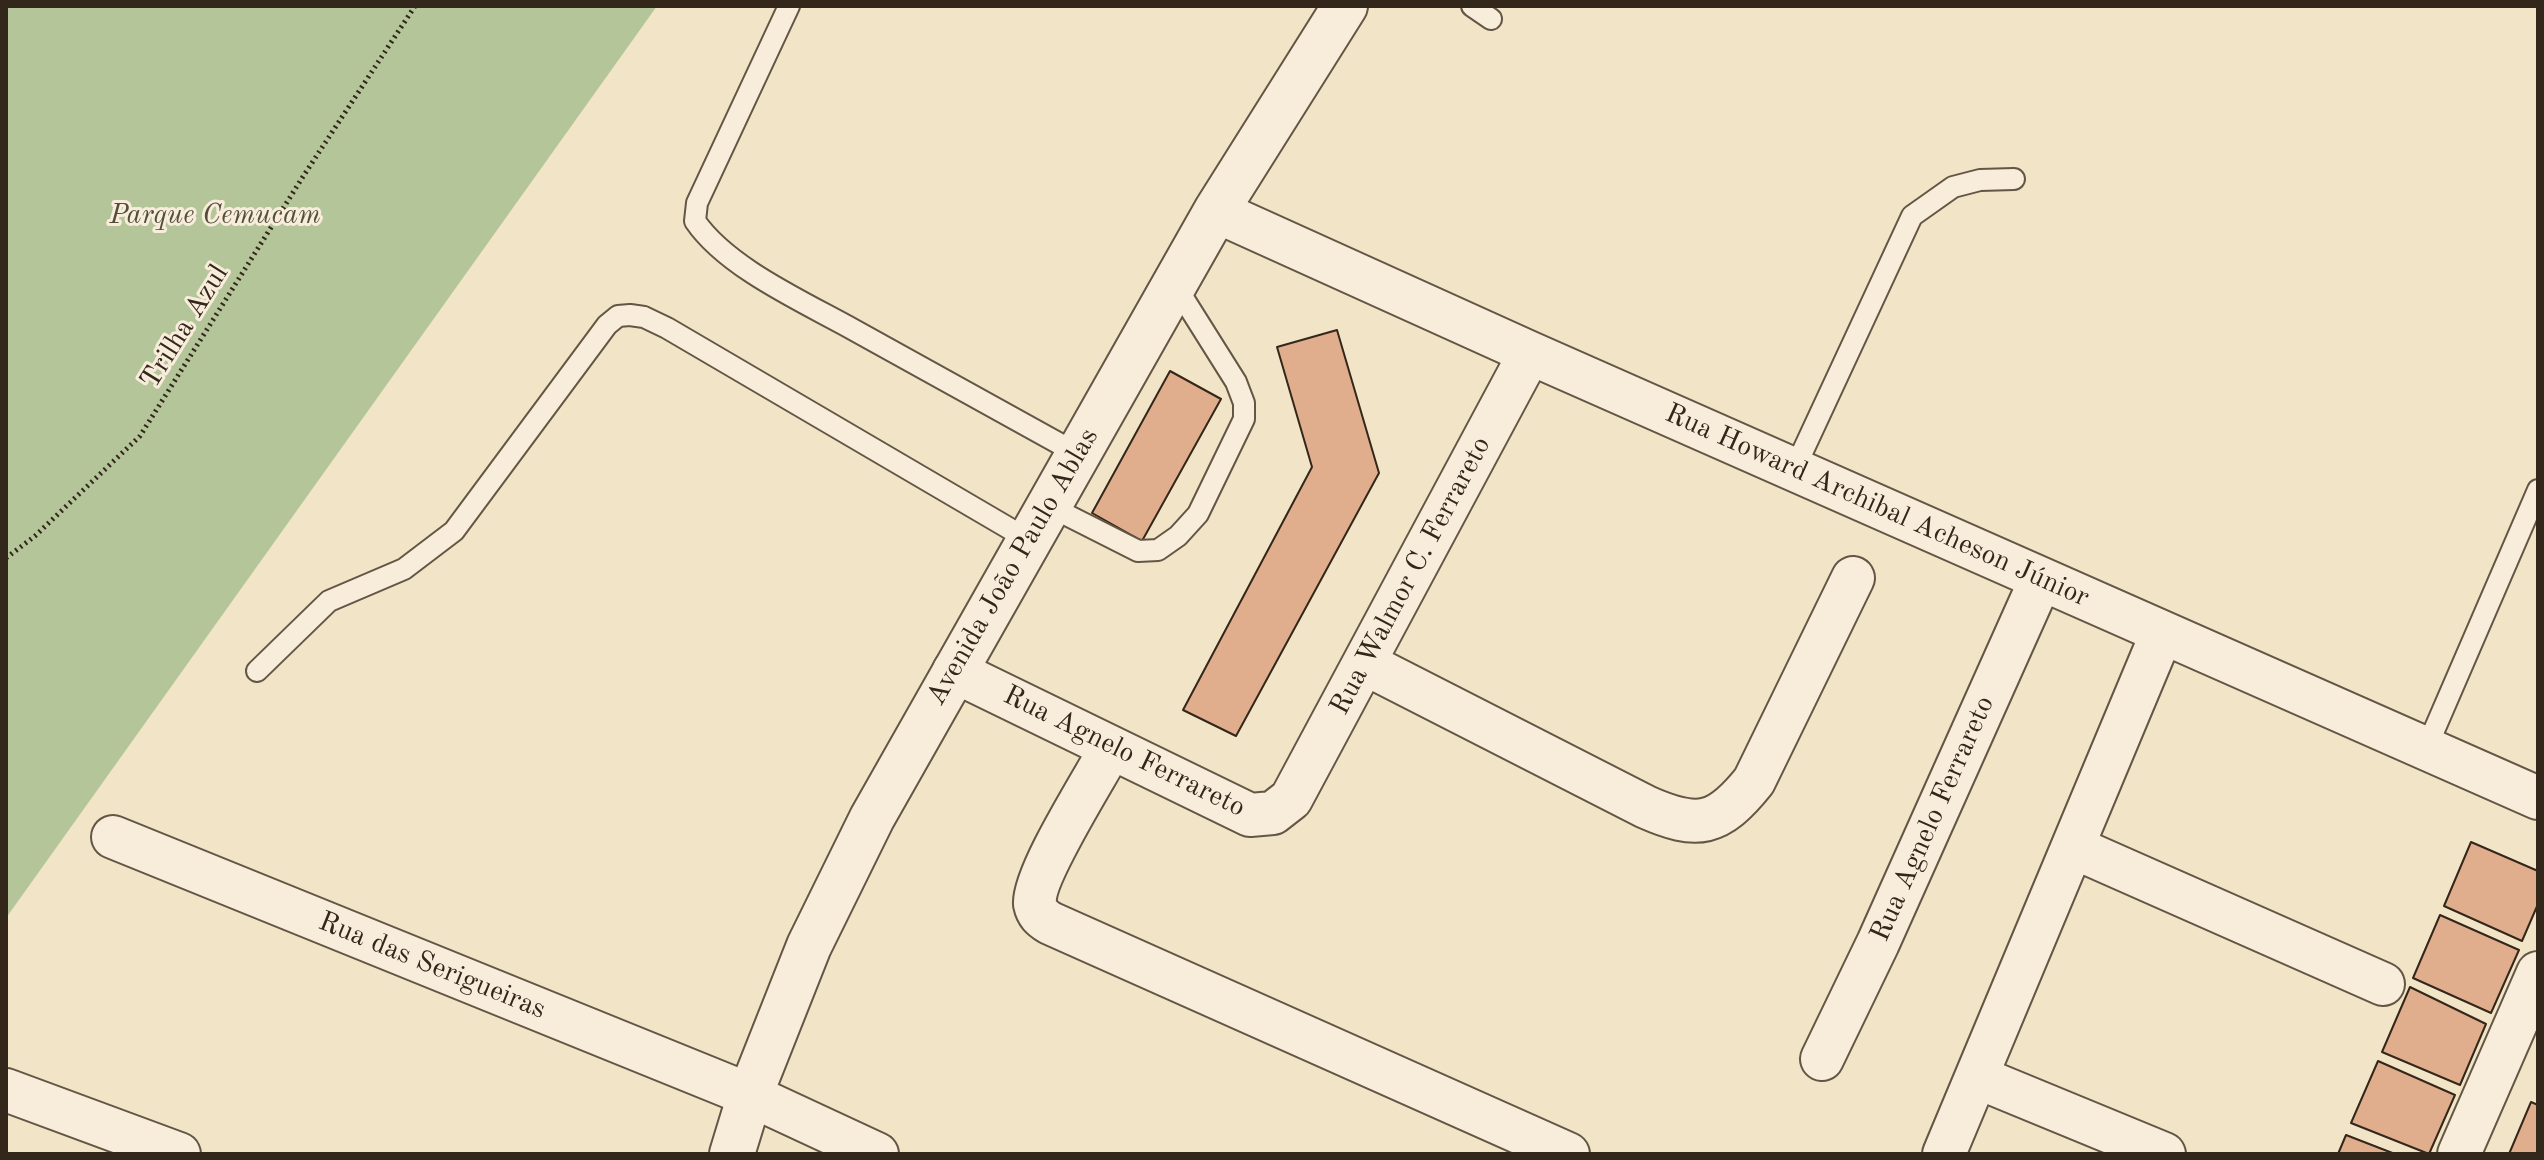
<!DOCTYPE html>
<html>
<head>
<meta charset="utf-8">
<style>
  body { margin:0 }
  #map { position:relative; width:2544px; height:1160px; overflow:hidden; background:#f2e4c6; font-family:"Old Standard TT",serif }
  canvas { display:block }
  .frame { position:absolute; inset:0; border:8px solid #33261a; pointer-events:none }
</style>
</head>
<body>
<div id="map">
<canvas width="2544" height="1160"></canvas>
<div class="frame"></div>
</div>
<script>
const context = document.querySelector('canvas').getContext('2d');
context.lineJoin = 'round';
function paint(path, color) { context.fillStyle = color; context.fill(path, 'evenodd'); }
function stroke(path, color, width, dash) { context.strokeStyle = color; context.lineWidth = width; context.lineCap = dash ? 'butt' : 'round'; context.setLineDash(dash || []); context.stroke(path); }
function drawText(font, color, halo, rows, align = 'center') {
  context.font = font + ' "Old Standard TT",serif'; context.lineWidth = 6; context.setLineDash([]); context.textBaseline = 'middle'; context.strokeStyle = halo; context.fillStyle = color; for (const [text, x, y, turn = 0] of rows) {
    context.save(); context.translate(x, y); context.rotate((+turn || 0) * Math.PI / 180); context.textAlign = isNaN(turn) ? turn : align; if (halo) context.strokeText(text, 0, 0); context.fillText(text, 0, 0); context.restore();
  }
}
const green = new Path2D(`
  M 6,6 L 657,6 L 6,918 Z`);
const building = new Path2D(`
  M 1337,330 L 1379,473 L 1236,736 L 1183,710 L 1312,467 L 1277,347 Z
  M 1170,371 L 1221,399 L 1142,541 L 1092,513 Z
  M 2471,842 L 2538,871 L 2538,904 L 2522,941 L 2444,906 Z
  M 2440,915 L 2519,950 L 2491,1013 L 2413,978 Z
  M 2410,987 L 2486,1024 L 2460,1085 L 2382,1052 Z
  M 2378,1061 L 2455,1095 L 2429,1154 L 2351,1123 Z
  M 2531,1102 L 2538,1105 L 2538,1154 L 2509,1154 Z
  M 2346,1135 L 2395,1154 L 2338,1154 Z`);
const path = new Path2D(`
  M 6,558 L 35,536 L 140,436 L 304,175 L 415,6`);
const service = new Path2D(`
  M 789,6 L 697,203 L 695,221 C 727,268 804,302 854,330 C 929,371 1003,413 1078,454
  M 1472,6 L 1491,19
  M 1794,470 L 1912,216 L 1953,187 L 1980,180 L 2014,179
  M 1049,506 L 1138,551 L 1158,550 L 1178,536 L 1198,514 L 1244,419 L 1244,403 L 1236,382 L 1175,285
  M 257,671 L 329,601 L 404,569 L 454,531 L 607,325 L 618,316 L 630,315 L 644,317 L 667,328 L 1029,540
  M 2426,749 L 2538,490`);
const minor = new Path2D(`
  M 1216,211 L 1530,353 L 2538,798
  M 1364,663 L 1646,807 C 1698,830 1718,826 1754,781 L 1853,578
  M 954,671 L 1250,815 L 1273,813 L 1291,799 L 1530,353
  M 1111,748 C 1095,778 1032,876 1035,904 C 1037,914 1042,918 1050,923 L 1568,1154
  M 113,837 L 750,1095 L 877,1154
  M 2073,847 L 2383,984
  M 1822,1059 L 1878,943 L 2041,579
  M 1977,1077 L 2164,1154
  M 6,1090 L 179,1154
  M 1944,1154 L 2162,633
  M 2459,1154 L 2538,973`);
const tertiary = new Path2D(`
  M 732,1154 L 750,1095 L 809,946 L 872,818 L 1216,211 L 1345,6`);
const parkNames = [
  ["Parque Cemucam",215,216]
];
const streetNames = [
  ["Trilha Azul",185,327,-58],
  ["Rua Howard Archibal Acheson Júnior",1877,506,24],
  ["Avenida João Paulo Ablas",1013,567,-60],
  ["Rua Walmor C. Ferrareto",1411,576,-62],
  ["Rua Agnelo Ferrareto",1124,752,26],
  ["Rua Agnelo Ferrareto",1933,819,-66],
  ["Rua das Serigueiras",432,966,22]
];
paint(green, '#b4c59a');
paint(building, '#e0ad8d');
stroke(building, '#33261a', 2);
stroke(service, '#635645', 24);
stroke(minor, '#635645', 46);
stroke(tertiary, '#635645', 48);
stroke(path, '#33261a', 5, [2, 4]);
stroke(service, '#f7edda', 20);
stroke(minor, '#f7edda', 42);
stroke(tertiary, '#f7edda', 44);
drawText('italic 28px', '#534e3a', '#f7edda', parkNames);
drawText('28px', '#33261a', '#f7edda', streetNames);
</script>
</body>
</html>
